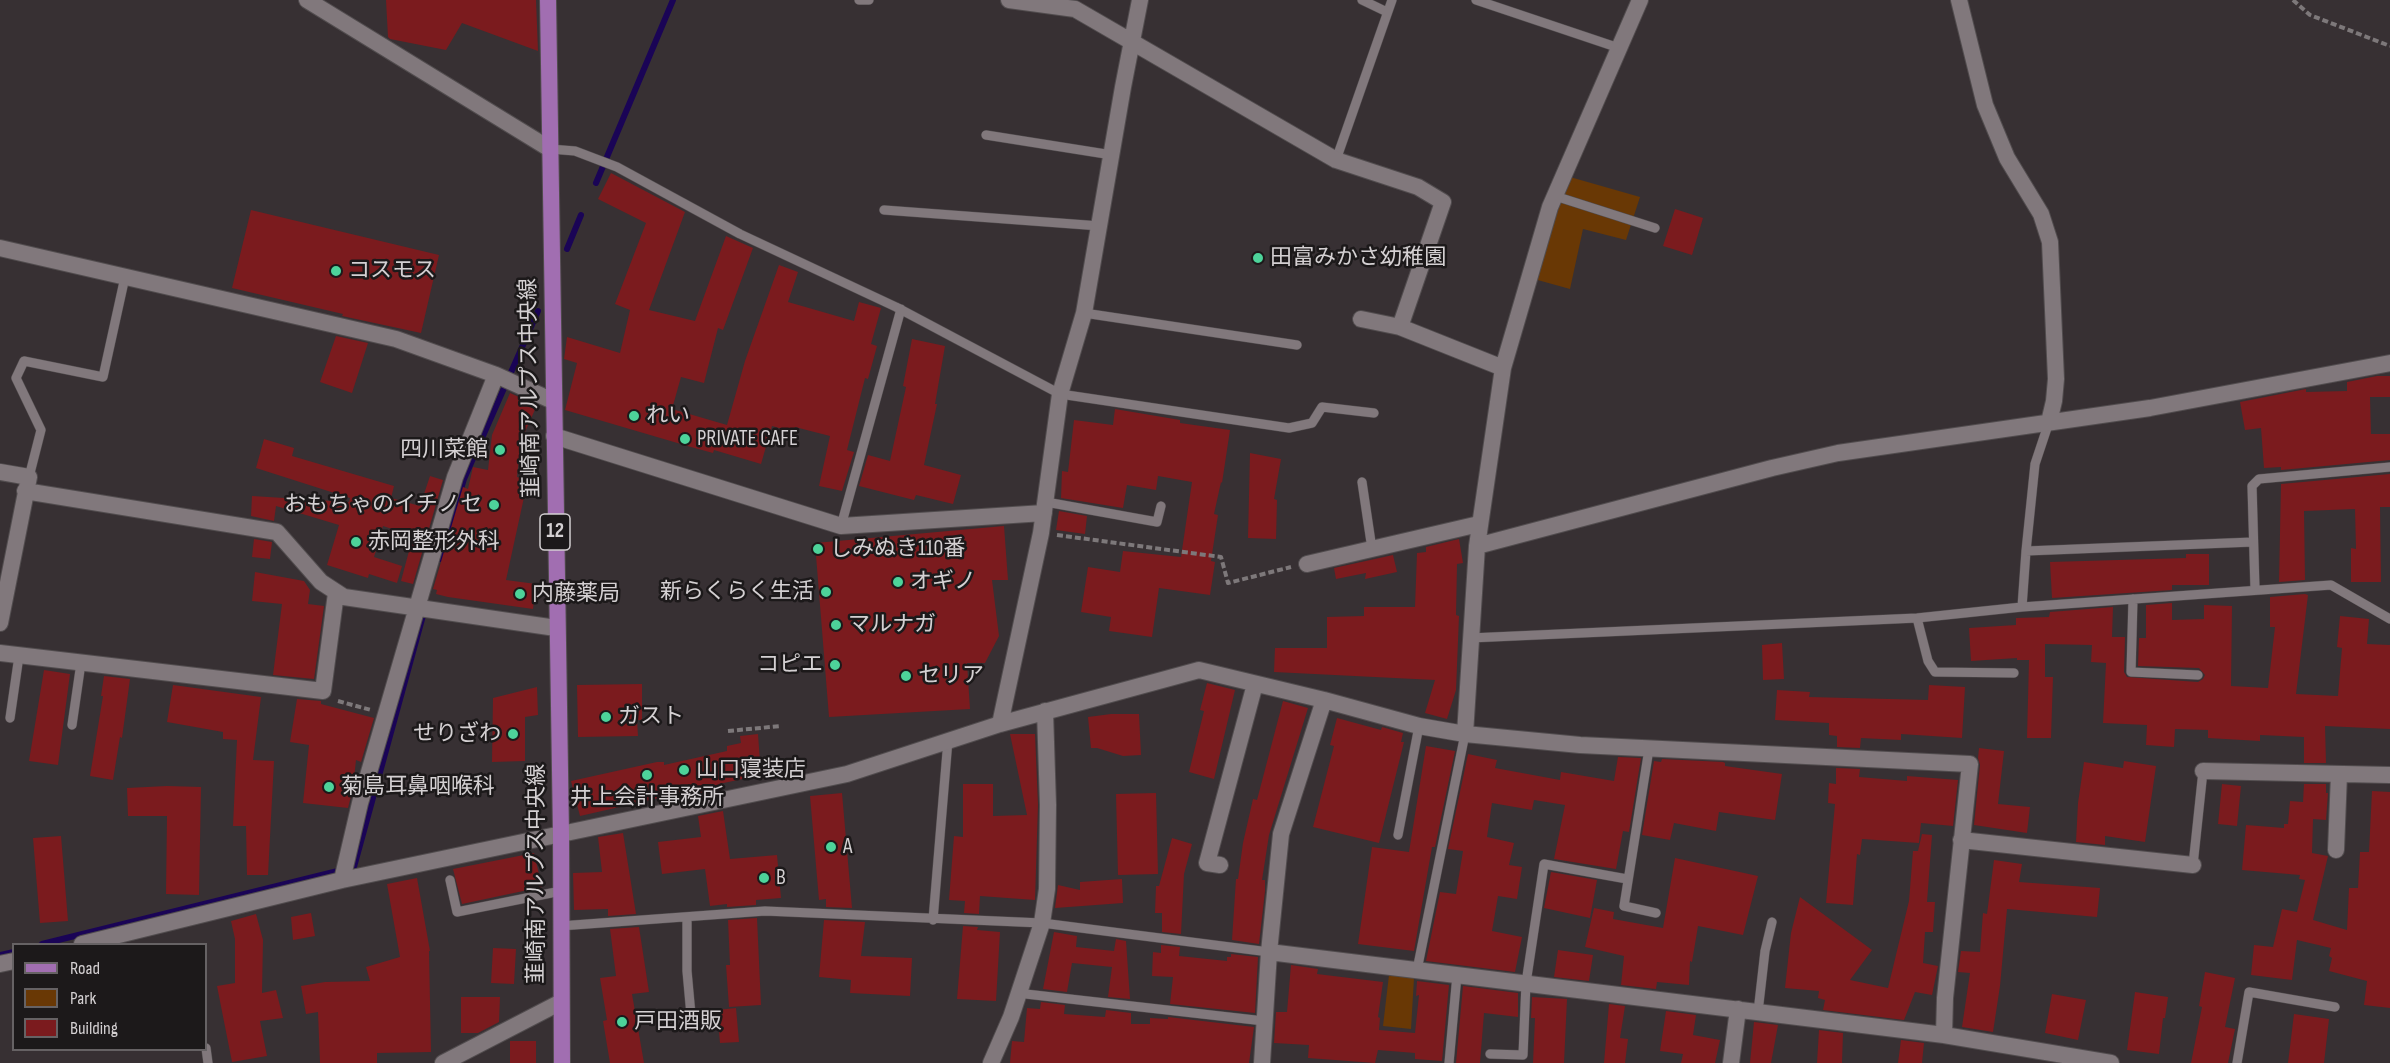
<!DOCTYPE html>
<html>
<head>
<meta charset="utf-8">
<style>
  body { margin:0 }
  #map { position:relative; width:2390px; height:1063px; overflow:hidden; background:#373033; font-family:"Sofia Sans Condensed",sans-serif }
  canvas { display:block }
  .legend { position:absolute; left:12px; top:943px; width:195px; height:108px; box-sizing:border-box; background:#1c191a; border:2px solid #666264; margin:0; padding:8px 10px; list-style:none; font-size:18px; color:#d4d0d2 }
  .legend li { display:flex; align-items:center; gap:12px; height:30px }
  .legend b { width:30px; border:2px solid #666264 }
</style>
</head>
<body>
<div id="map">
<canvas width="2390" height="1063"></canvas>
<ul class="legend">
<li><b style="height:8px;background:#a16eb1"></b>Road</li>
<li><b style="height:16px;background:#693805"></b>Park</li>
<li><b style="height:16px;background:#7b1b1e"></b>Building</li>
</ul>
</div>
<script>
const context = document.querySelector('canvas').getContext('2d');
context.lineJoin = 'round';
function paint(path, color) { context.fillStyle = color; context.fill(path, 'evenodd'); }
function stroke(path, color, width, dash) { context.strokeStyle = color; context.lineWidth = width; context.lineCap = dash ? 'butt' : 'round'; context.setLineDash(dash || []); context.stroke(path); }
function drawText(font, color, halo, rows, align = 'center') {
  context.font = font + ' "Sofia Sans Condensed","Noto Sans JP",sans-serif'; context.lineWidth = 5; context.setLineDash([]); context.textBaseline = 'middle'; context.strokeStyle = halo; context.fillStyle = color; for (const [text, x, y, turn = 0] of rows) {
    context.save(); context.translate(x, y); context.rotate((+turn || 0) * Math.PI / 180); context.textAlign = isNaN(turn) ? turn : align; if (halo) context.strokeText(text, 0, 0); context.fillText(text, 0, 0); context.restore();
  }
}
const green = new Path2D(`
  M 1570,177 L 1640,197 L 1626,240 L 1583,229 L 1570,289 L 1534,279 L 1552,217 Z
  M 1389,975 L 1414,978 L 1411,1029 L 1383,1026 Z`);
const stream = new Path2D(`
  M 596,183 L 673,0
  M 567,249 L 581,215
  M 440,559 L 464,479 L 538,311
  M 42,944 L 354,867 L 424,612
  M 0,955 L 14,952`);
const building = new Path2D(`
  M 386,0 L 536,0 L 538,51 L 462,23 L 446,50 L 390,39 L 388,37 Z
  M 611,173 L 685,212 L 649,310 L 695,321 L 726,236 L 753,248 L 723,330 L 718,328 L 704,383 L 681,377 L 672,409 L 727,425 L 745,361 L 779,265 L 798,272 L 788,302 L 854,321 L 859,302 L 881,308 L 871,344 L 877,346 L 868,379 L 865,378 L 847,450 L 854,452 L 842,491 L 819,486 L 830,436 L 795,427 L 793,432 L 772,426 L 761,464 L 714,450 L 713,453 L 691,447 L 565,410 L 577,363 L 564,359 L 567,337 L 620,353 L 630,310 L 615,304 L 646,223 L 598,199 Z
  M 1675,209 L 1703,218 L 1692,255 L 1663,246 Z
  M 251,210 L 439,255 L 421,333 L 342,316 L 343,314 L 232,288 Z
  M 336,336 L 368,343 L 352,393 L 320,382 Z
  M 912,339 L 945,346 L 935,404 L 937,404 L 924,465 L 961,475 L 953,504 L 916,495 L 914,500 L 859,486 L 868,455 L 890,461 L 906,387 L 903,386 Z
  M 2377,376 L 2390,376 L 2390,397 L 2370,397 L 2371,434 L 2390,434 L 2390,460 L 2281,470 L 2281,467 L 2264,468 L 2261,428 L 2245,430 L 2240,402 L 2306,389 L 2306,392 L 2347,391 L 2347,382 Z
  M 510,393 L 537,405 L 521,441 L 517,477 L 528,479 L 506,580 L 536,584 L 533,609 L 448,597 L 436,594 L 437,590 L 433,589 L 463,487 L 468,489 L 473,467 L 488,470 L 492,435 Z
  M 1115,409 L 1180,420 L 1180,423 L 1230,430 L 1222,483 L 1221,482 L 1214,514 L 1218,515 L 1211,561 L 1215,562 L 1210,595 L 1159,588 L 1152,637 L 1109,631 L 1111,617 L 1081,612 L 1088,567 L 1120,572 L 1123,551 L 1181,557 L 1192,482 L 1158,476 L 1156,490 L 1127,485 L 1123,508 L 1061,498 L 1062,471 L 1068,472 L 1074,420 L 1113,425 Z
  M 264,439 L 294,448 L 292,456 L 394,486 L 391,498 L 420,506 L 430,476 L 443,480 L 413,584 L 401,581 L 413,536 L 383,526 L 374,557 L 402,566 L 397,583 L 369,574 L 368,578 L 327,565 L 339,525 L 276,506 L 274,521 L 251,516 L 252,496 L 349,502 L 350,498 L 256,468 Z
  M 1250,453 L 1281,459 L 1274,499 L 1277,500 L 1276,539 L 1248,538 Z
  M 2390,474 L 2390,507 L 2380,507 L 2381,582 L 2351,582 L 2351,548 L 2356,549 L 2355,509 L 2304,511 L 2305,580 L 2279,582 L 2281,484 Z
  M 1059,511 L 1087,516 L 1085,534 L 1056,530 Z
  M 1004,526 L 1008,580 L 992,580 L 999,636 L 985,663 L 967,663 L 970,709 L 829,717 L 815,543 Z
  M 254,539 L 272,542 L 270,559 L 252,557 Z
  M 1459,539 L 1463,563 L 1457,564 L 1456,615 L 1459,616 L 1456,690 L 1447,719 L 1425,713 L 1435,680 L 1274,672 L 1275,648 L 1327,648 L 1327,617 L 1364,616 L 1364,607 L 1415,607 L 1417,553 L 1426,552 L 1426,547 Z
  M 2186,554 L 2209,554 L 2209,585 L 2172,585 L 2172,590 L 2052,598 L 2050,562 L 2186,558 Z
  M 1393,555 L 1397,572 L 1365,579 L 1366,573 L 1336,579 L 1334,568 Z
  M 255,572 L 304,581 L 310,590 L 308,604 L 324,606 L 314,679 L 273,675 L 282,604 L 252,601 Z
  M 2305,594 L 2308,595 L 2296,694 L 2338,696 L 2342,648 L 2337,647 L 2340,616 L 2369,619 L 2367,644 L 2390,645 L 2390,729 L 2325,726 L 2326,763 L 2304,763 L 2304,737 L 2260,735 L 2260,741 L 2208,738 L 2208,730 L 2175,729 L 2174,747 L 2146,745 L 2147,725 L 2103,723 L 2106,663 L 2091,662 L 2092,645 L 2045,644 L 2045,677 L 2053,677 L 2051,738 L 2027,738 L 2029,660 L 2017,660 L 2017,658 L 1971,661 L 1969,628 L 2016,625 L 2016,618 L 2049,617 L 2050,612 L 2113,607 L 2112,637 L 2125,637 L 2124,672 L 2127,677 L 2198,682 L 2203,679 L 2205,675 L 2199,668 L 2138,666 L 2139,638 L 2146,638 L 2146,605 L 2172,603 L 2172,620 L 2204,619 L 2204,605 L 2232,606 L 2231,686 L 2268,688 L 2275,627 L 2270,627 L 2270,597 Z
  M 1782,643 L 1784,679 L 1763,680 L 1762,645 Z
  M 44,670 L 70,674 L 58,765 L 29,761 Z
  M 104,676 L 130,679 L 122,738 L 120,737 L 113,780 L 90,776 L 103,696 L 101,696 Z
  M 1207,683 L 1235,690 L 1214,779 L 1189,772 L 1204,711 L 1200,710 Z
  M 642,684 L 642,720 L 637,720 L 638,736 L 578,737 L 577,685 Z
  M 173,685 L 261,697 L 253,760 L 274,761 L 268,875 L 247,875 L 246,826 L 233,826 L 237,740 L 223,739 L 223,732 L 167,722 Z
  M 1929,685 L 1965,687 L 1962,738 L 1901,734 L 1901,740 L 1861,738 L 1860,748 L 1837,747 L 1837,736 L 1829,735 L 1829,723 L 1775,720 L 1777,690 L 1810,692 L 1809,697 L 1928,700 Z
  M 537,687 L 538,715 L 525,717 L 525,761 L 492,762 L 493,698 Z
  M 297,699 L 321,701 L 321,704 L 374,718 L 361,762 L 356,760 L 353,788 L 348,808 L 303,803 L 309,745 L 290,742 Z
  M 1283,701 L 1308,708 L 1269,835 L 1262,880 L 1265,880 L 1265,891 L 1259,944 L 1232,940 L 1236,879 L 1238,879 L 1243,843 L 1253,799 L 1257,800 Z
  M 1111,714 L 1139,714 L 1141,755 L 1123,756 L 1097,748 L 1091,748 L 1088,717 Z
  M 1337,718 L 1381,730 L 1382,727 L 1403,733 L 1401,742 L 1404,742 L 1379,843 L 1313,827 L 1334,746 L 1330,745 Z
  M 758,734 L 761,775 L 719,784 L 719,790 L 695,795 L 694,790 L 580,816 L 571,781 L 657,762 L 664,762 L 664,765 L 727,751 L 727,746 L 741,743 L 740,736 Z
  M 1010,734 L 1035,734 L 1038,805 L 1035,900 L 980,896 L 979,914 L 964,913 L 965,901 L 949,900 L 954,836 L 963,837 L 963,784 L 993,784 L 993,816 L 1027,815 Z
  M 1426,746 L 1455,751 L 1435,847 L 1432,847 L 1414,951 L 1358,944 L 1372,847 L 1409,852 Z
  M 1979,748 L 2004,751 L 1998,804 L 2030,807 L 2027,833 L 1974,825 L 1980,765 L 1978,758 Z
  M 1468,754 L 1497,760 L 1495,768 L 1560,780 L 1561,772 L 1614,781 L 1618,757 L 1641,758 L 1629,832 L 1623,831 L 1616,869 L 1554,859 L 1565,805 L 1534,800 L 1532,810 L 1492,803 L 1487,837 L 1514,843 L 1509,865 L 1522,867 L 1517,899 L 1498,896 L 1492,931 L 1522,937 L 1515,972 L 1426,961 L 1440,892 L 1456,894 L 1463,851 L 1448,849 Z
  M 1662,759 L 1723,762 L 1725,763 L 1725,766 L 1782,774 L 1775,820 L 1719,812 L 1716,831 L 1674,823 L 1670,840 L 1642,835 L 1654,761 L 1661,762 Z
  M 2124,761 L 2156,766 L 2145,842 L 2105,836 L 2105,845 L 2076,842 L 2078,803 L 2084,762 L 2123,768 Z
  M 1836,768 L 1860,769 L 1859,777 L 1907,781 L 1907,776 L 1958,780 L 1953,826 L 1921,823 L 1919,843 L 1862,839 L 1860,855 L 1857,854 L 1853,905 L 1826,903 L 1835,804 L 1828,803 L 1829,783 L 1836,784 Z
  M 2222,784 L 2241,786 L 2237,826 L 2218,824 Z
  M 2304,784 L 2326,784 L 2326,793 L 2328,793 L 2326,820 L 2313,819 L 2312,853 L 2328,856 L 2313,920 L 2347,930 L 2349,888 L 2358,888 L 2360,852 L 2369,852 L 2372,791 L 2390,792 L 2390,1008 L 2364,1005 L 2367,981 L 2329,971 L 2332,958 L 2329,956 L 2331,948 L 2297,940 L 2292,980 L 2251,975 L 2254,945 L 2273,947 L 2282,909 L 2297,912 L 2305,880 L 2299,879 L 2300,875 L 2242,870 L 2246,825 L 2284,828 L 2284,824 L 2288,824 L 2290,801 L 2303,802 Z
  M 167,786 L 201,787 L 199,895 L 166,894 L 167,816 L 128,816 L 127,788 Z
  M 842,793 L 852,908 L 826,907 L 826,899 L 819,900 L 810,796 Z
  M 1156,793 L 1158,874 L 1118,875 L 1116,794 Z
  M 723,811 L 730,859 L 777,855 L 781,898 L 756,900 L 756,905 L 727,907 L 727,904 L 710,906 L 705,869 L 662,874 L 658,842 L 701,837 L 698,816 Z
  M 623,833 L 636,914 L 608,916 L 608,909 L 574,910 L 573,873 L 602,872 L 598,837 Z
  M 1922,834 L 1932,835 L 1927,902 L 1935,902 L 1933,932 L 1925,932 L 1923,963 L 1938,966 L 1932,995 L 1915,992 L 1904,1020 L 1823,1010 L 1825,1000 L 1818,998 L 1819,991 L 1785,988 L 1791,933 L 1800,897 L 1872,950 L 1850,980 L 1888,988 L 1909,901 L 1913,851 L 1918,851 Z
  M 61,836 L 68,921 L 40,923 L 33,838 Z
  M 1172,838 L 1192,844 L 1184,874 L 1181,934 L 1162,932 L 1162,913 L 1155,913 L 1156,886 L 1159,886 Z
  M 534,853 L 542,887 L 462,904 L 453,869 Z
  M 1675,858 L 1758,876 L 1743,935 L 1698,926 L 1692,962 L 1690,961 L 1689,985 L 1657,982 L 1656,989 L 1621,985 L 1624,956 L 1585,947 L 1594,908 L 1614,912 L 1613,919 L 1663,928 Z
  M 1994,860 L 2022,864 L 2019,882 L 2100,888 L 2097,917 L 2007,909 L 2000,986 L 1993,1032 L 1962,1027 L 1970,973 L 1958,972 L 1961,951 L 1980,952 L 1983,913 L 1987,914 Z
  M 1551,872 L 1597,880 L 1590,918 L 1544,908 Z
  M 417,878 L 430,951 L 429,951 L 431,1052 L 377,1053 L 377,1063 L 320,1063 L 318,1012 L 306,1014 L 301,986 L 325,982 L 370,981 L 366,967 L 400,957 L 387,884 Z
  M 1122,879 L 1123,903 L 1055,908 L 1058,885 L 1080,890 L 1080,882 Z
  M 311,913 L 315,936 L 293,940 L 291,917 Z
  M 256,914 L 263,940 L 262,993 L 276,990 L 283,1018 L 260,1021 L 267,1056 L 232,1062 L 217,986 L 235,983 L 235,939 L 231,921 Z
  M 757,918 L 761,1005 L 729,1007 L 726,965 L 730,965 L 728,920 Z
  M 824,920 L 865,922 L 861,956 L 912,958 L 910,996 L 850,993 L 851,980 L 819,977 Z
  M 963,926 L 978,927 L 977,930 L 1000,932 L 996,1001 L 957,999 Z
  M 639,927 L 649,992 L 632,994 L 644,1063 L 610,1063 L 603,1021 L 607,1020 L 600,978 L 616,976 L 610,929 Z
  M 1054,932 L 1077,936 L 1076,947 L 1114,951 L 1116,939 L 1126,941 L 1130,999 L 1108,997 L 1112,967 L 1072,963 L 1067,992 L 1043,989 Z
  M 1161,945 L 1180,947 L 1179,956 L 1227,961 L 1227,957 L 1231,957 L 1231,954 L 1258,957 L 1255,1013 L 1170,1004 L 1173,977 L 1152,976 L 1153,952 L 1161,953 Z
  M 493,948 L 516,949 L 514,984 L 491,983 Z
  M 1558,950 L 1593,955 L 1589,981 L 1554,977 Z
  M 1291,965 L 1318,969 L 1317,974 L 1383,982 L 1378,1017 L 1380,1018 L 1379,1030 L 1415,1033 L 1419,995 L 1416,996 L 1417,981 L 1449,985 L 1442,1061 L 1415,1059 L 1415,1053 L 1378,1050 L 1375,1063 L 1308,1058 L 1309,1045 L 1274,1043 L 1276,1012 L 1287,1012 Z
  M 2205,972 L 2235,978 L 2225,1027 L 2235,1029 L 2228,1063 L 2191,1063 L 2202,1007 L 2199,1006 Z
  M 1463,986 L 1518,993 L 1518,1017 L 1484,1013 L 1480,1063 L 1456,1063 Z
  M 2135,992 L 2168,997 L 2165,1018 L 2163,1018 L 2159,1054 L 2127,1050 Z
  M 2052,994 L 2086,1000 L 2078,1040 L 2045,1033 Z
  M 461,997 L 500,997 L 499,1022 L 478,1033 L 461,1033 Z
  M 1532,997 L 1567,999 L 1564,1063 L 1533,1063 L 1535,1018 L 1531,1018 Z
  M 1041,1002 L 1065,1005 L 1064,1014 L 1105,1017 L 1106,1010 L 1131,1013 L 1131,1024 L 1150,1024 L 1150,1018 L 1168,1019 L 1168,1017 L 1254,1027 L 1249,1063 L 1010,1063 L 1012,1041 L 1024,1042 L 1027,1008 L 1040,1009 Z
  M 1609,1004 L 1625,1006 L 1620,1038 L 1628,1039 L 1625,1063 L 1604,1063 Z
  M 736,1008 L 739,1042 L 720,1043 L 717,1010 Z
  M 1666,1011 L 1696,1015 L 1693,1035 L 1720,1040 L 1715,1063 L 1681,1063 L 1683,1054 L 1660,1051 Z
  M 2294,1014 L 2329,1019 L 2324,1063 L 2288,1063 Z
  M 1754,1022 L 1778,1025 L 1771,1063 L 1750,1063 Z
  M 1819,1030 L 1843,1033 L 1842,1063 L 1817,1063 Z
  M 1901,1040 L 1924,1043 L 1922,1063 L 1898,1063 Z
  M 510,1041 L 536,1041 L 536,1063 L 510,1063 Z`);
const path = new Path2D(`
  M 2293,0 L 2310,15 L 2390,46
  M 1057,535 L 1221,557 L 1228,583 L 1291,567
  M 338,701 L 371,710
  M 728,731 L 781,726`);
const service = new Path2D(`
  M 859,0 L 869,0
  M 1362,0 L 1387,12
  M 1476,0 L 1619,48
  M 986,135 L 1112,155
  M 550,149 L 575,151 L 617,167 L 740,234 L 896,307 L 1060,394 L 1289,428 L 1312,423 L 1322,407 L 1374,413
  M 1336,160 L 1392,0
  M 1555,196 L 1655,228
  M 884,210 L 1100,226
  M 1084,313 L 1297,345
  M 29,477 L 41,430 L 16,378 L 24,361 L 103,377 L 125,277
  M 1362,482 L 1372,549
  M 1046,502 L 1157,522 L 1161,506
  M 841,526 L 901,309
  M 2026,551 L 2035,464 L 2049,422
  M 2255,589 L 2252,486 L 2259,479 L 2390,467
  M 2133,599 L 2131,672 L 2198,675
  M 2022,607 L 2026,551 L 2253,542
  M 1917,618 L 1928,661 L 1935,672 L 2014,673
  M 1470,638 L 1917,618 L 2022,607 L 2331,585 L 2390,619
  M 10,718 L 19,656
  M 72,725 L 81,663
  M 1649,749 L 1624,906 L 1656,913
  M 1398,835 L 1419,726
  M 2193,865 L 2203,771
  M 450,880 L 457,912 L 561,891
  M 687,917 L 687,971 L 691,1015
  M 933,920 L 948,740
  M 560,926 L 765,911 L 1042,923 L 1269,952
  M 1417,970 L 1465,734
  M 1017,993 L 1264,1021
  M 1758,1012 L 1765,951 L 1772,922
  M 206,1048 L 208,1063
  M 1490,1054 L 1523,1055 L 1526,983 L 1544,864 L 1627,879
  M 1449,1063 L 1457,975
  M 2237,1063 L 2249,992 L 2335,1007`);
const minor = new Path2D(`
  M 307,0 L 550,149
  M 1009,0 L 1075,9 L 1336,160 L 1418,187 L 1443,202 L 1400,327 L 1503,368
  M 1959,0 L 1985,105 L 2007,158 L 2041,214 L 2050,242 L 2056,379 L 2054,401 L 2049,422
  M 0,248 L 396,339 L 496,375 L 553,401
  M 1361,319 L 1400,327
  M 496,375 L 455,477 L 360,803 L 342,880 L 847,774 L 1000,724 L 1199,670 L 1324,700 L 1419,726 L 1465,734 L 1477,546 L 1503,368 L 1550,207 L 1640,0
  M 554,436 L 841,526 L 1044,513
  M 0,472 L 29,477 L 0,623
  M 25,491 L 277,532 L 321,582 L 344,597 L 556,628
  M 1477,546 L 1772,468 L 1838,453 L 2150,408 L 2390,363
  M 1307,564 L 1479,524
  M 0,653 L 323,691 L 336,593
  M 1000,724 L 1041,533 L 1060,394 L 1084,313 L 1123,87 L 1140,0
  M 1465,734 L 1580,745 L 1970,764 L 1945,998 L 1944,1035
  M 2203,771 L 2390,775
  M 1961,840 L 2193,865
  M 2336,850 L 2339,774
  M 1220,865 L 1207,863 L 1255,684
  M 82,944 L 342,880
  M 1269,952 L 1944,1035 L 2111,1063
  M 0,964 L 14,961
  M 443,1063 L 561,1002
  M 991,1063 L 1011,1017 L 1042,923 L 1047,889 L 1048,805 L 1045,711
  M 1262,1063 L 1269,952 L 1281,834 L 1324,700
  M 1731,1063 L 1738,1009`);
const primary = new Path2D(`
  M 548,0 L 561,834 L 562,1063`);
const markers = [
  [1258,258,6,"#4dd39a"],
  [336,271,6,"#4dd39a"],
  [634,416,6,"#4dd39a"],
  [685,439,6,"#4dd39a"],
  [500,450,6,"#4dd39a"],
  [494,505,6,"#4dd39a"],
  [356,542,6,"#4dd39a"],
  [818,549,6,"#4dd39a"],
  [898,582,6,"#4dd39a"],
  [826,592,6,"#4dd39a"],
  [520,594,6,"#4dd39a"],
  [836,625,6,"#4dd39a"],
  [835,665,6,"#4dd39a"],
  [906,676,6,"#4dd39a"],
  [606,717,6,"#4dd39a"],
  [513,734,6,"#4dd39a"],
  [684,770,6,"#4dd39a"],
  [647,775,6,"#4dd39a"],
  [329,787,6,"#4dd39a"],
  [831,847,6,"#4dd39a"],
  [764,878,6,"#4dd39a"],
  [622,1022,6,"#4dd39a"]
];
const shields = [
  [555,532,30]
];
const shieldNames = [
  ["12",555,532]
];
const poiNames = [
  ["田富みかさ幼稚園",1270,258],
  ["コスモス",348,271],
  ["れい",646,416],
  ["PRIVATE CAFE",697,439],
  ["四川菜館",488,450,"right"],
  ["おもちゃのイチノセ",482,505,"right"],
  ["赤岡整形外科",368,542],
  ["しみぬき110番",830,549],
  ["オギノ",910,582],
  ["新らくらく生活",814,592,"right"],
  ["内藤薬局",532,594],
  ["マルナガ",848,625],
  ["コピエ",823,665,"right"],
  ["セリア",918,676],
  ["ガスト",618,717],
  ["せりざわ",501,734,"right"],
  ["山口寝装店",696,770],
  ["菊島耳鼻咽喉科",341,787],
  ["井上会計事務所",647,798,"center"],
  ["A",843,847],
  ["B",776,878],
  ["戸田酒販",634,1022]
];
const streetNames = [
  ["韮崎南アルプス中央線",531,388,-91],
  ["韮崎南アルプス中央線",537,874,-90]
];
paint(green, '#693805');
stroke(stream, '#1a0456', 6);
paint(building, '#7b1b1e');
stroke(service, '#514c4e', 10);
stroke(minor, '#514c4e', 18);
stroke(primary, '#514c4e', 18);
stroke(path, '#7d787a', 4, [6, 3]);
stroke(service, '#81787c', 9);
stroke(minor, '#81787c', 16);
stroke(primary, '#a16eb1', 16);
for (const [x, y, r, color] of markers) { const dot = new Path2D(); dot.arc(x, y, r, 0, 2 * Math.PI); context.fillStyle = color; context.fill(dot); stroke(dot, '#1c191a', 2); }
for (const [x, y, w] of shields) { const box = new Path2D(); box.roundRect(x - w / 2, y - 18, w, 36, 4.5); context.fillStyle = '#1c191a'; context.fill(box); stroke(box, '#d4d0d2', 1.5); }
drawText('bold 21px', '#d4d0d2', null, shieldNames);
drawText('22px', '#d4d0d2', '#1c191a', poiNames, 'left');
drawText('22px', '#d4d0d2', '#1c191a', streetNames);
</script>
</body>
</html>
